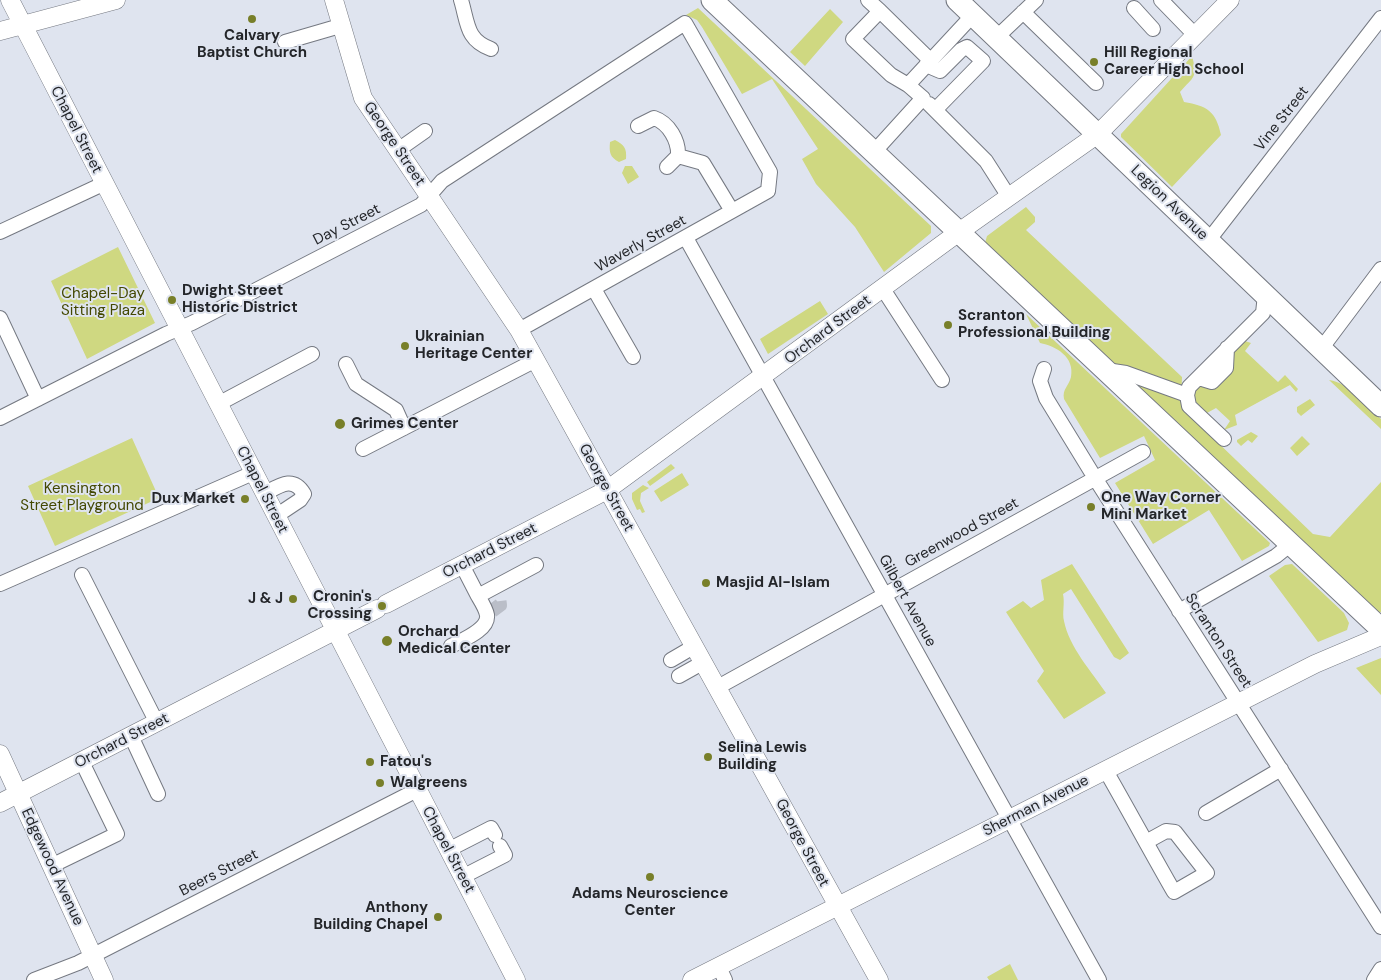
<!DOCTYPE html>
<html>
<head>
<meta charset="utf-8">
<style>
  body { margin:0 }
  canvas { display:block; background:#dfe4ef }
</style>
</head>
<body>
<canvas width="1381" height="980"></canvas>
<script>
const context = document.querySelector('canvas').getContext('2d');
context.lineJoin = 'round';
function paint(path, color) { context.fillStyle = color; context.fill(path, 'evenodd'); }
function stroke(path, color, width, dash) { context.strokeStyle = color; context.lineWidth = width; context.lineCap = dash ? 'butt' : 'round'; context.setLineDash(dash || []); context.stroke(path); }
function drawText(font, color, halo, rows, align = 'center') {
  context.font = font + ' "DM Sans",sans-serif'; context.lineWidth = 4; context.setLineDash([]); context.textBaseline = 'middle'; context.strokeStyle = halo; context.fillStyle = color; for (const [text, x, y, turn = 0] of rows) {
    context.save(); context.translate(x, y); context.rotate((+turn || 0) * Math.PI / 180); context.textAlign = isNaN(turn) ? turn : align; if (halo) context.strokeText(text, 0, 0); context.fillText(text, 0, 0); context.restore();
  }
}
const green = new Path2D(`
  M 698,8 L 931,226 L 931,233 L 884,272 L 855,227 L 816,184 L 802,159 L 818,149 L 772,79 L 742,94 L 702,27 L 697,20 L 686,15 Z
  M 830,9 L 843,22 L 805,66 L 790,52 Z
  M 1192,56 C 1198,78 1194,76 1180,92 L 1184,102 C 1207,106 1216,111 1221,135 L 1172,187 L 1121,137 L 1121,134 Z
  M 615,140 C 624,145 627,148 626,159 L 619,162 C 610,157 609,153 610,142 Z
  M 625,166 L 632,166 L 639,177 L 628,184 L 622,173 Z
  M 1026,207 L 1035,217 L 1035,222 L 1026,230 L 1182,377 L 1181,401 L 1185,411 L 1313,534 L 1330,537 L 1381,482 L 1381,612 L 1379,613 L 985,243 L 987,236 Z
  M 118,247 L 155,323 L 87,359 L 51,281 Z
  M 820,301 L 828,314 L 768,354 L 760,339 Z
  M 1026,314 L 1270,543 L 1269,546 L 1242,561 L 1209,510 L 1153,544 L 1115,483 L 1155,460 L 1144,436 L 1100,458 L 1064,399 C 1062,389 1069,386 1071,377 C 1075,357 1056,346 1040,343 Z
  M 1245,341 L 1251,343 L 1245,351 L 1278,382 L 1285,375 L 1298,389 L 1296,392 L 1290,385 L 1235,415 L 1237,425 L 1224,430 L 1230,421 L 1216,408 L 1207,413 L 1194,400 L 1193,392 L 1198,386 L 1215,386 L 1230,374 C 1235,362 1227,346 1245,341 Z
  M 1329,380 C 1350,383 1366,405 1381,419 L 1381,429 Z
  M 1310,399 L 1315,405 L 1301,416 L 1297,412 L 1297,407 Z
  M 1251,432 L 1258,436 L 1252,443 L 1248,440 L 1241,446 L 1237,442 L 1237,440 Z
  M 1302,436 L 1310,444 L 1297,456 L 1290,448 Z
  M 132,438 L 159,498 L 55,546 L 28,486 Z
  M 671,464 L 675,468 L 650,486 L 647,482 Z
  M 682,473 L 689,485 L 661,502 L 654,491 Z
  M 643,485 L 649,488 L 641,493 L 640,501 L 645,512 L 642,513 L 640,509 L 637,510 L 632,499 L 632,493 Z
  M 1072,564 L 1129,653 L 1120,660 L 1114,657 L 1071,589 L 1063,594 C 1065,603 1062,613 1064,621 C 1069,647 1092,672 1106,693 L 1064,719 L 1037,681 L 1044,671 L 1006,612 L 1023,601 L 1031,608 L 1044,600 L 1041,580 Z
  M 1292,564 L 1344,613 L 1349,623 L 1347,630 L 1318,642 L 1269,576 L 1285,565 Z
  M 1381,658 L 1381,695 L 1356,668 Z
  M 1010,964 L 1018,980 L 989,980 L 987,977 Z`);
const minorTunnel = new Path2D(`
  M 492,611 L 500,605 L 499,597`);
const minor = new Path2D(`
  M 461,0 C 468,23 466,40 491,49
  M 868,0 L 880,11
  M 1161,0 L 1195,35
  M 1134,8 L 1153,29
  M 1023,12 L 1096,83
  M 996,38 L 1036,0
  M 285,42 L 340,26
  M 926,65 L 940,71 L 961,50 L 967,47 L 983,61 L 935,110
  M 908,85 L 891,75 L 853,39 L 880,11 L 930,60
  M 929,104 L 986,161 L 1009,197
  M 638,126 L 654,118 C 669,123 679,141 678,156 L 667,167
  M 398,150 L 425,131
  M 874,152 L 923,98 L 908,85 L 973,15
  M 678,156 L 703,163 L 732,211
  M 0,232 L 103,184
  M 686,238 L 1099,980
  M 1208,241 L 1381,18
  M 594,289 L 633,357
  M 883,289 L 942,380
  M 0,318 L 38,399
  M 1321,349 L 1381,269
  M 346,364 L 356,384 L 396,410 L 404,428
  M 1044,369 L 1040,381 L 1046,398 L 1095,478 L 1381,927
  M 1106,370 L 1126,373 L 1187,395 L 1189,406 L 1224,439
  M 1199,378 L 1212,382 L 1226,368 L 1227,348
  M 1187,395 L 1189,387 L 1263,313 L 1265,295
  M 218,404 L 312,354
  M 0,418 L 166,334 L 192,323 L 421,205 L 442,181 L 685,23 L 770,172 L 768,191 L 519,330
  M 363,449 L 536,360
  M 264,494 C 279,486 293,475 304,494 L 300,500 L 276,516
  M 462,565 L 478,596 L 536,565
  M 82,575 L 157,723
  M 0,584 L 253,473
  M 1179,611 L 1276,556 L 1291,544
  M 451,646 C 462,640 489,630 487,615 C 486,609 481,601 478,596
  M 671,660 L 695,646
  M 679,676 L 704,662
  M 718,687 L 1143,452
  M 131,736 L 158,794
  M 1106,771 C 1129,811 1151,852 1174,892 L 1207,873 L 1175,832 L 1166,831 L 1146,842
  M 1206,813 L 1281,769
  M 448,850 L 491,828 L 495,835
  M 51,866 L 117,834 L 82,762
  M 462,877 L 505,855 L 500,846
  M 719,967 L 725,980
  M 34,980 L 78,963 L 417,790
  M 1374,980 L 1381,969`);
const major = new Path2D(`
  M 10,0 L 516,980
  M 334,0 L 363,98 L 519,330 L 879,980
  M 0,31 L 116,0
  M 386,604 L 607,490 L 959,232 L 1098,134 L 1230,0
  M 0,754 L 104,980
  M 0,803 L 377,609
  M 692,980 L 1315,664 L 1381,636`);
const highway = new Path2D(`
  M 712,0 L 1381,629
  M 957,0 L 1381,406`);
const markers = [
  [252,19,5,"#787f29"],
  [1094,62,5,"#787f29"],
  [172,300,5,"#787f29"],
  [948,325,5,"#787f29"],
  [405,346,5,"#787f29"],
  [340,424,6,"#787f29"],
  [245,499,5,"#787f29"],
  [1091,507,5,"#787f29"],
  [706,583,5,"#787f29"],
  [293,599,5,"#787f29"],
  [382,606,5,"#787f29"],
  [387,641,6,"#787f29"],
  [708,757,5,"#787f29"],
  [370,762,5,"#787f29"],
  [380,783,5,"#787f29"],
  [650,877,5,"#787f29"],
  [438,917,5,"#787f29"]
];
const poiNames = [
  ["Calvary",252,36,"center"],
  ["Baptist Church",252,53,"center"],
  ["Hill Regional",1104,53],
  ["Career High School",1104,70],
  ["Dwight Street",182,291],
  ["Historic District",182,308],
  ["Scranton",958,316],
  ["Professional Building",958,333],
  ["Ukrainian",415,337],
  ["Heritage Center",415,354],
  ["Grimes Center",351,424],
  ["One Way Corner",1101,498],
  ["Mini Market",1101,515],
  ["Dux Market",235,499,"right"],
  ["Masjid Al-Islam",716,583],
  ["Cronin's",372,597,"right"],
  ["Crossing",372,614,"right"],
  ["J & J",283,599,"right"],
  ["Orchard",398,632],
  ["Medical Center",398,649],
  ["Selina Lewis",718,748],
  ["Building",718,765],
  ["Fatou's",380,762],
  ["Walgreens",390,783],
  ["Adams Neuroscience",650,894,"center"],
  ["Center",650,911,"center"],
  ["Anthony",428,908,"right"],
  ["Building Chapel",428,925,"right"]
];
const streetNames = [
  ["Vine Street",1282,119,-52],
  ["Chapel Street",76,130,63],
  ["George Street",394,144,56],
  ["Legion Avenue",1169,203,44],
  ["Day Street",347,225,-27],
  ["Waverly Street",641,244,-29],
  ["Orchard Street",828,330,-37],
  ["George Street",606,488,61],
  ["Chapel Street",262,490,63],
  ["Greenwood Street",962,533,-29],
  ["Orchard Street",490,551,-27],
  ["Gilbert Avenue",907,601,61],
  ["Scranton Street",1218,641,57],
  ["Orchard Street",122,741,-27],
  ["Sherman Avenue",1036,806,-27],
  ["George Street",802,843,62],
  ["Chapel Street",448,850,62],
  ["Edgewood Avenue",52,867,65],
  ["Beers Street",219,873,-27]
];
const parkNames = [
  ["Chapel-Day",103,294],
  ["Sitting Plaza",103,311],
  ["Kensington",82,489],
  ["Street Playground",82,506]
];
paint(green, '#cfd881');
stroke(minorTunnel, '#babec8', 14, [14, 7]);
stroke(minor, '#757982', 16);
stroke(major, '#757982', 19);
stroke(highway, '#757982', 23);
stroke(minor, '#fff', 14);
stroke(major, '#fff', 18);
stroke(highway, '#fff', 21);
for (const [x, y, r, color] of markers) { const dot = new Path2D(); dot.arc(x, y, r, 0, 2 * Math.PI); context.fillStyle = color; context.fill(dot); stroke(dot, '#dfe4ef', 2); }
drawText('bold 15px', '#24262a', '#dfe4ef', poiNames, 'left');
drawText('15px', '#24262a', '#dfe4ef', streetNames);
drawText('15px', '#434801', '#dfe4ef', parkNames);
</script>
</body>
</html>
